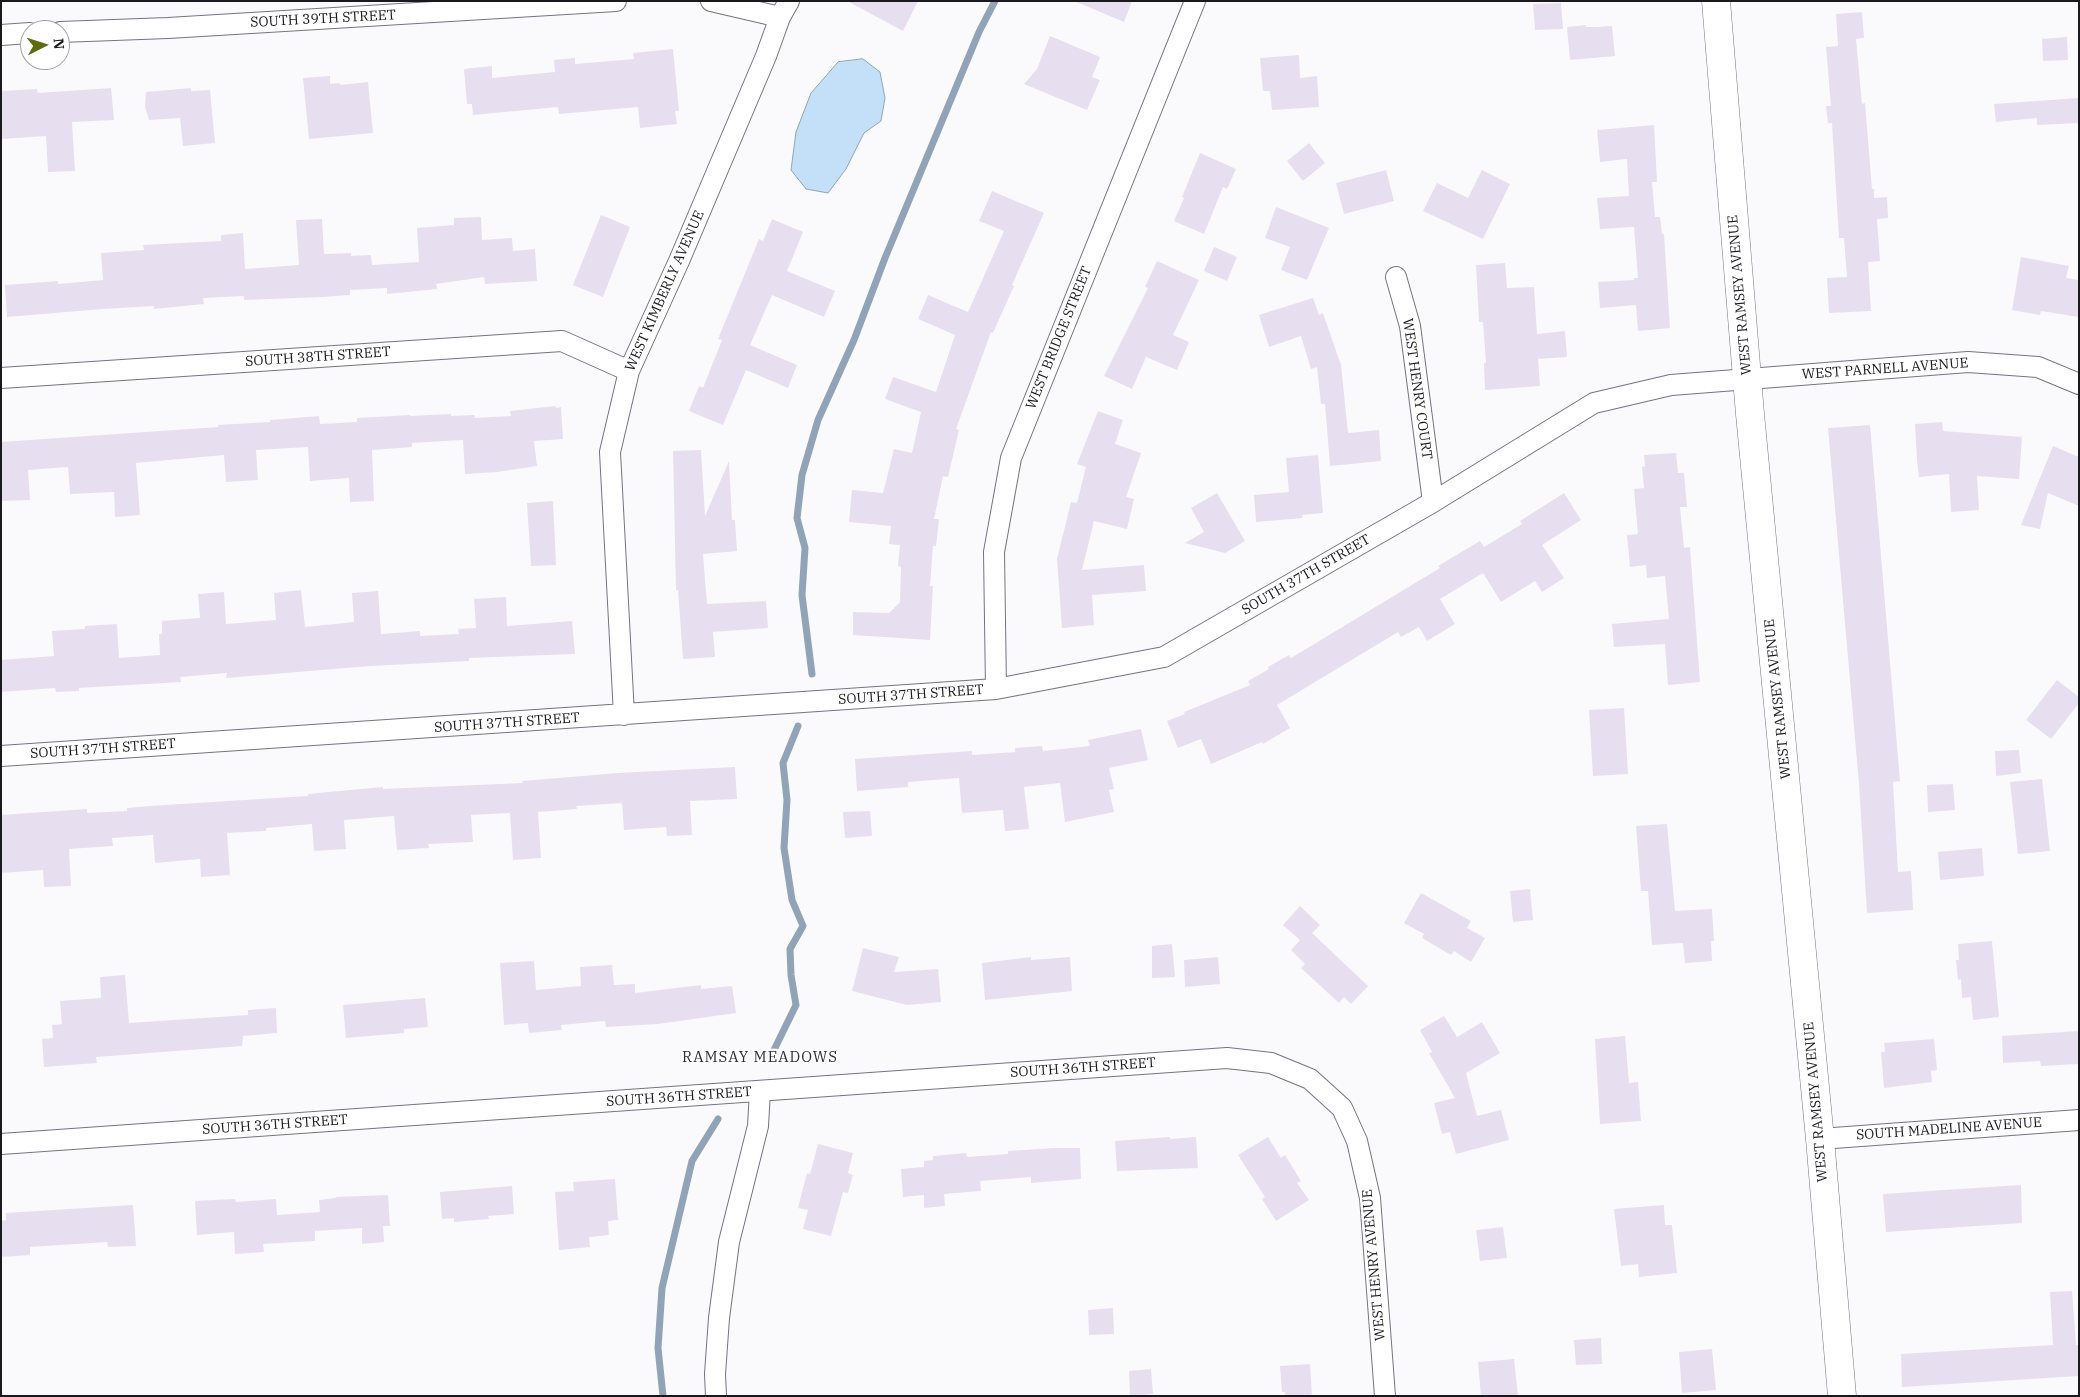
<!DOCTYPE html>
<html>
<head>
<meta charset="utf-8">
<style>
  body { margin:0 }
  #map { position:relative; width:2080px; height:1397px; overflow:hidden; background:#fafafd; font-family:"IBM Plex Serif",serif }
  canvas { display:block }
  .frame { position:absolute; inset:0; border:2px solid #1a191e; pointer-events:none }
  .north { position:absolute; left:20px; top:20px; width:50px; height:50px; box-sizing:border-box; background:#fff; border:1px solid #a3a3a5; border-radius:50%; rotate:85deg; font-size:14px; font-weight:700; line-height:20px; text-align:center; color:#1a191e }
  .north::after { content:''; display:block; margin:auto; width:18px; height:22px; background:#5e6b12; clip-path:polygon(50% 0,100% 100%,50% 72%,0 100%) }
</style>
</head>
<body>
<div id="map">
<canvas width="2080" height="1397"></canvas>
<div class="frame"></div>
<div class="north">N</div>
</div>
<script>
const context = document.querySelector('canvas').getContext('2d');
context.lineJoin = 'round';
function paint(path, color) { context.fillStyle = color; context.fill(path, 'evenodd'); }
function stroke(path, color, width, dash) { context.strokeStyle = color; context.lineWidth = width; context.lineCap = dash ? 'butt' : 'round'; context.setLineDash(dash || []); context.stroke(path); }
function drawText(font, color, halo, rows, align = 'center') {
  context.font = font + ' "IBM Plex Serif",serif'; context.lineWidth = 4.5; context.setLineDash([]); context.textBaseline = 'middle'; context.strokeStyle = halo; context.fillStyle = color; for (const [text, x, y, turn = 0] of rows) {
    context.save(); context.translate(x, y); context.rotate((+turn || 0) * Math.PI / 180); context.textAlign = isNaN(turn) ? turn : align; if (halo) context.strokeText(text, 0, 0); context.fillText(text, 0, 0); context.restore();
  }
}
const water = new Path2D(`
  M 863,59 L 880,72 L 885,98 L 881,121 L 864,133 L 846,169 L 828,193 L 806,189 L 791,170 L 796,132 L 811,93 L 838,62 Z`);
const stream = new Path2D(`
  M 812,674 L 802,595 L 805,548 L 797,518 L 802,475 L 818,420 L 854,340 L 885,258 L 979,32 L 995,1
  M 774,1050 L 796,1005 L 791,975 L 790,949 L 803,926 L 792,900 L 784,848 L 787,800 L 783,763 L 798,726
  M 663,1396 L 658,1348 L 662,1288 L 692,1161 L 718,1119`);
const building = new Path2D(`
  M 847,1 L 918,1 L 903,31 Z
  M 1074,1 L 1132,1 L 1124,22 Z
  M 1561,3 L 1563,29 L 1535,30 L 1533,4 Z
  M 1862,12 L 1864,38 L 1856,39 L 1862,104 L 1865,103 L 1872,189 L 1874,189 L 1874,198 L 1887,197 L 1888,218 L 1877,219 L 1880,261 L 1868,262 L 1871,311 L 1829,313 L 1827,278 L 1847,277 L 1844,238 L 1839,238 L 1832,123 L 1828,123 L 1826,106 L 1831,106 L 1826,47 L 1838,46 L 1836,14 Z
  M 1586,25 L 1586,27 L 1597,27 L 1612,26 L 1615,56 L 1570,60 L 1567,27 Z
  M 1050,36 L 1100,57 L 1092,77 L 1100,80 L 1087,110 L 1024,84 L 1037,69 Z
  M 2067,37 L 2068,60 L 2043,61 L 2042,39 Z
  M 673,49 L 679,111 L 675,111 L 677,124 L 640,128 L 638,107 L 559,114 L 558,107 L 473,115 L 472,104 L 467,104 L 464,69 L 492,66 L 492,78 L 555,72 L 554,60 L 575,58 L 575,64 L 634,59 L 633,53 Z
  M 1299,55 L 1300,78 L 1317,76 L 1319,107 L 1272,110 L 1270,91 L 1263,91 L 1260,58 Z
  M 330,76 L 330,84 L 340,83 L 340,85 L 368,82 L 373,133 L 309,139 L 303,78 Z
  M 111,88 L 114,120 L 72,122 L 75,171 L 48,172 L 46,136 L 1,139 L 1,91 L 37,89 L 38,93 Z
  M 191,88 L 191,91 L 210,90 L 215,143 L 183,146 L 180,118 L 149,120 L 145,107 L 146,92 Z
  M 2079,98 L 2079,123 L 2037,125 L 2037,118 L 1996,122 L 1994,104 Z
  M 1654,125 L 1657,182 L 1652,182 L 1655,217 L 1660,217 L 1662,234 L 1664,234 L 1670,328 L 1638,331 L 1636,305 L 1600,308 L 1598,282 L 1634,280 L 1634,278 L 1638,278 L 1634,227 L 1600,229 L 1597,198 L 1629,196 L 1627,159 L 1600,162 L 1597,130 Z
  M 1309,143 L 1325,163 L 1303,181 L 1287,161 Z
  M 1200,153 L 1236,169 L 1227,189 L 1223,187 L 1204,234 L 1174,221 L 1184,198 L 1182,197 Z
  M 1386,170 L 1394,201 L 1344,214 L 1336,183 Z
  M 1482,170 L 1510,184 L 1483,239 L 1423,211 L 1437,183 L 1468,198 Z
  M 992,191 L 1044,213 L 1012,285 L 1014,286 L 993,333 L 991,332 L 956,429 L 959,430 L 948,477 L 943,476 L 934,519 L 939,519 L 936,546 L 933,546 L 930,586 L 933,586 L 930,640 L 853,635 L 853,612 L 889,613 L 900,602 L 901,567 L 898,566 L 900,545 L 889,544 L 891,526 L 849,522 L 852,490 L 883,493 L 894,449 L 912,453 L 921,412 L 885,399 L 893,377 L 936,392 L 955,335 L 918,319 L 928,295 L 968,312 L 1004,231 L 979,221 Z
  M 1276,207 L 1329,228 L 1307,280 L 1281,270 L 1290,247 L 1265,238 Z
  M 601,215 L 630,227 L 603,297 L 573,285 Z
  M 481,217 L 482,240 L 512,238 L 513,251 L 535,249 L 537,281 L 485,284 L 484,277 L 436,284 L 437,289 L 387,294 L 387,288 L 350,290 L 350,295 L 323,297 L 244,300 L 244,296 L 203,298 L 204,304 L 154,309 L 154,306 L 103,309 L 7,317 L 5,285 L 58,281 L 58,284 L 103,280 L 101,253 L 144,250 L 143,245 L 221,241 L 221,235 L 243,233 L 245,269 L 299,265 L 296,220 L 322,219 L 324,254 L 351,253 L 351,256 L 371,255 L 372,265 L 419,262 L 417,228 L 454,225 L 454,218 Z
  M 772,219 L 803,232 L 787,271 L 835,291 L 824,317 L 772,295 L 750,345 L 797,365 L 788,388 L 746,370 L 723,425 L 689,411 L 699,386 L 703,388 L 722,340 L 718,339 L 759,239 L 763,241 Z
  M 1214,247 L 1237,257 L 1227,281 L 1204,271 Z
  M 2021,257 L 2069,266 L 2066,278 L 2079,280 L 2079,317 L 2041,311 L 2040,315 L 2012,310 Z
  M 1157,261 L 1199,280 L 1173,335 L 1189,342 L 1177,370 L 1146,357 L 1132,389 L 1104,376 L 1148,288 L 1145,287 Z
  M 1505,263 L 1507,288 L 1534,287 L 1537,334 L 1565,331 L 1567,357 L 1538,359 L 1540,386 L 1485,390 L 1484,363 L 1486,363 L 1483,322 L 1479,322 L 1476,265 Z
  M 1313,298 L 1319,315 L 1323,313 L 1341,365 L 1348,433 L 1379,430 L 1381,461 L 1330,466 L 1325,404 L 1321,404 L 1317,367 L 1311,369 L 1301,336 L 1269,347 L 1259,315 Z
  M 556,406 L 556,408 L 561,407 L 563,439 L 534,441 L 537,466 L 497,472 L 465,474 L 463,440 L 412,443 L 412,447 L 372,450 L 374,501 L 350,502 L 349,478 L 310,481 L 308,447 L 256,450 L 258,480 L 226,482 L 224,455 L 136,463 L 140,515 L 115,517 L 114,492 L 70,494 L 68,467 L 28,470 L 30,500 L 1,501 L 1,442 L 218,427 L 218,425 L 270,422 L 270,420 L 319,416 L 320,424 L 357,422 L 357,418 L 410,415 L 410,416 L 451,414 L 451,416 L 474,415 L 475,418 L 511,416 L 510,411 Z
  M 1098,411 L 1123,420 L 1115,444 L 1141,453 L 1126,497 L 1134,499 L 1127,529 L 1094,521 L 1082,570 L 1144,565 L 1146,591 L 1092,595 L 1094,625 L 1062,628 L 1057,559 L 1071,502 L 1077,503 L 1086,467 L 1077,464 Z
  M 1942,422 L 1943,431 L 2022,437 L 2019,479 L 1977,476 L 1979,510 L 1951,512 L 1949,474 L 1919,477 L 1917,460 L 1915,424 Z
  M 1870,425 L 1900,781 L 1893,782 L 1898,872 L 1911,871 L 1913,910 L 1867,913 L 1859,784 L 1828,428 Z
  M 2053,446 L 2079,457 L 2079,506 L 2048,493 L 2040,529 L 2021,525 Z
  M 701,450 L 705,516 L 729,461 L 732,520 L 735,520 L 737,551 L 703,554 L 707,604 L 766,601 L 768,628 L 713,632 L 715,657 L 683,659 L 678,590 L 676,590 L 673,451 Z
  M 1676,453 L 1678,473 L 1684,473 L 1687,507 L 1680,507 L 1684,548 L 1690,547 L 1700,682 L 1668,685 L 1665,644 L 1614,647 L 1612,624 L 1669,619 L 1665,576 L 1647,578 L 1646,565 L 1630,567 L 1627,535 L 1638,534 L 1634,489 L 1644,488 L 1642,467 L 1645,466 L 1644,455 Z
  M 1318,455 L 1323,513 L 1302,515 L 1303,518 L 1256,522 L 1254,495 L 1289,492 L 1286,458 Z
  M 1217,493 L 1245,541 L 1225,553 L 1185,543 L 1204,532 L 1191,508 Z
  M 1564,493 L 1581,520 L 1542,545 L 1564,578 L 1542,592 L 1535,581 L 1501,602 L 1483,573 L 1440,599 L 1455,624 L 1427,641 L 1419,627 L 1401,637 L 1398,632 L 1277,705 L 1290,728 L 1263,744 L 1262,742 L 1211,764 L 1201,739 L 1178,748 L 1167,721 L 1185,714 L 1184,712 L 1250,685 L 1248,681 L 1269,669 L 1268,667 L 1289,655 L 1291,658 L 1440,568 L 1438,566 L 1480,541 L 1484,547 L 1522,524 L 1520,521 Z
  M 553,501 L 556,565 L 531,566 L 527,503 Z
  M 301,590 L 305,627 L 354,622 L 352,593 L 378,591 L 381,634 L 420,631 L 420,636 L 459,634 L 458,629 L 476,628 L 474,599 L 506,597 L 507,626 L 572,621 L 575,654 L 469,658 L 469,661 L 370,666 L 226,678 L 227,673 L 180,677 L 181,682 L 79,688 L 79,691 L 56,692 L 55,688 L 1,692 L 1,660 L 54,656 L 52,631 L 85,629 L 85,626 L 117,624 L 119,658 L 160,655 L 159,634 L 162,634 L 162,621 L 200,618 L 198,594 L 224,592 L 226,624 L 276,620 L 274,593 Z
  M 2057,680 L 2079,697 L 2079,703 L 2051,739 L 2026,720 Z
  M 1624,708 L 1628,774 L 1593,776 L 1589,710 Z
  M 1141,729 L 1148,760 L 1109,768 L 1114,789 L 1109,790 L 1114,812 L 1065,822 L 1060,783 L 1024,787 L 1029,829 L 1005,831 L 1003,810 L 962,813 L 959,778 L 908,782 L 908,787 L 857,791 L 855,759 L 972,751 L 972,755 L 1015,752 L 1015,748 L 1042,746 L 1043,751 L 1090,746 L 1088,740 Z
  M 2019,750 L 2021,773 L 1996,776 L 1995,751 Z
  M 735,767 L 737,799 L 690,801 L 692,835 L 667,836 L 666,827 L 624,830 L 622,803 L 576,806 L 577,809 L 538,812 L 541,858 L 513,860 L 510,813 L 471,815 L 473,842 L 428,844 L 429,848 L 397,850 L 394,816 L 344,820 L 346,849 L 314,851 L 312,824 L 266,828 L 266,831 L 227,833 L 230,875 L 201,877 L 200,859 L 155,863 L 153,835 L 112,838 L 113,846 L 69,849 L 71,886 L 44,887 L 43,870 L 1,873 L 1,815 L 87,809 L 87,813 L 127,811 L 127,808 L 150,806 L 308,796 L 308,794 L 383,787 L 383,789 L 523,783 L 522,781 L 618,773 Z
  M 2042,779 L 2050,851 L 2018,854 L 2010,782 Z
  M 1953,784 L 1955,810 L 1928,812 L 1927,785 Z
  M 870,811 L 872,836 L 845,838 L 843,812 Z
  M 1667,824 L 1675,911 L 1712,909 L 1714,941 L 1711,941 L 1712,961 L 1685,963 L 1683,943 L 1652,945 L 1648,891 L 1641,891 L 1636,826 Z
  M 1982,848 L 1984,876 L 1940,880 L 1938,852 Z
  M 1530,889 L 1533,920 L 1513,922 L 1510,891 Z
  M 1421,893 L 1471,921 L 1467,928 L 1485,938 L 1471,962 L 1454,951 L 1451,955 L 1422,938 L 1424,934 L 1404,923 Z
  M 1300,906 L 1320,925 L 1312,933 L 1368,986 L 1351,1004 L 1344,997 L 1339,1003 L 1301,968 L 1305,964 L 1291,950 L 1300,940 L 1283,925 Z
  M 1992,941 L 1999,1017 L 1973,1020 L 1971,997 L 1962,998 L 1961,979 L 1958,980 L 1956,960 L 1959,960 L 1958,944 Z
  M 1172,944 L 1175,977 L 1152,978 L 1152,946 Z
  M 863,948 L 899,957 L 894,972 L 938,969 L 941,1002 L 907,1005 L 852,991 Z
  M 1031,957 L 1031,960 L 1070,957 L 1072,991 L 985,1000 L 982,963 Z
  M 1218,957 L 1220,984 L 1185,987 L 1184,960 Z
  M 534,961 L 536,990 L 581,986 L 580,967 L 612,965 L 614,985 L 635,984 L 635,993 L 701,985 L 701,989 L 732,986 L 736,1013 L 658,1024 L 606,1027 L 605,1021 L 561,1025 L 562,1030 L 529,1033 L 528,1023 L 504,1025 L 500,963 Z
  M 125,975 L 129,1023 L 248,1015 L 248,1010 L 276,1008 L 277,1033 L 243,1036 L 242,1046 L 96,1057 L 97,1063 L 44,1067 L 42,1039 L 53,1038 L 52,1025 L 62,1024 L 60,1001 L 101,998 L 100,977 Z
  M 425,998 L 428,1027 L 404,1029 L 404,1033 L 346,1038 L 343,1005 Z
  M 1444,1016 L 1457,1037 L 1482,1022 L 1500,1053 L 1466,1073 L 1477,1116 L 1501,1110 L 1509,1140 L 1456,1154 L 1450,1132 L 1442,1134 L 1434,1103 L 1455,1098 L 1429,1053 L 1432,1052 L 1420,1030 Z
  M 2079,1031 L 2079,1064 L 2041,1066 L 2040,1061 L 2003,1063 L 2002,1036 Z
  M 1625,1036 L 1629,1083 L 1638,1082 L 1641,1121 L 1600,1124 L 1595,1039 Z
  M 1934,1039 L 1937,1070 L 1931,1071 L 1932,1082 L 1884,1088 L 1881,1052 L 1885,1052 L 1884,1043 Z
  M 1170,1137 L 1170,1139 L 1196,1137 L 1198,1168 L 1117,1171 L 1115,1141 Z
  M 1268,1137 L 1281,1158 L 1285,1155 L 1301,1181 L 1297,1183 L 1309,1200 L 1276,1221 L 1262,1199 L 1265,1197 L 1238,1155 Z
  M 818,1144 L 853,1153 L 848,1173 L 853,1175 L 848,1193 L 843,1192 L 831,1236 L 803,1229 L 808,1210 L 798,1208 L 807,1173 L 810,1174 Z
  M 1054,1148 L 1080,1148 L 1081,1179 L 1031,1183 L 1031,1177 L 980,1181 L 981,1191 L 944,1194 L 945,1206 L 924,1208 L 924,1195 L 903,1197 L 901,1169 L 924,1167 L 924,1161 L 933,1160 L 933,1156 L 966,1153 L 967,1157 L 1008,1154 L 1008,1151 Z
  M 615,1179 L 618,1220 L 608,1221 L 609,1235 L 589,1237 L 590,1247 L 559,1250 L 555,1192 L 574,1191 L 573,1182 Z
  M 2021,1185 L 2022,1223 L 1886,1232 L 1883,1194 Z
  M 512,1186 L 514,1214 L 488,1216 L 489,1219 L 454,1222 L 454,1218 L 442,1219 L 440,1192 Z
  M 388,1195 L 390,1226 L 383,1226 L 384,1242 L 362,1244 L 362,1228 L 315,1231 L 315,1241 L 263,1244 L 264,1252 L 235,1254 L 234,1232 L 197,1235 L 195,1201 L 235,1199 L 236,1202 L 276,1199 L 277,1215 L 320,1212 L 319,1200 L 336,1198 L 336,1197 Z
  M 133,1205 L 136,1246 L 108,1247 L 107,1242 L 30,1247 L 30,1255 L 1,1257 L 1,1221 L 6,1220 L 6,1213 Z
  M 1664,1205 L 1665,1225 L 1672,1225 L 1677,1273 L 1639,1277 L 1638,1264 L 1621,1266 L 1614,1209 Z
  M 1503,1227 L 1507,1258 L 1480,1261 L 1476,1230 Z
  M 2072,1291 L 2076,1345 L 2079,1345 L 2079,1376 L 1902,1387 L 1901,1354 L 2053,1345 L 2050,1292 Z
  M 1113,1308 L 1114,1334 L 1089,1335 L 1088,1310 Z
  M 1601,1338 L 1602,1364 L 1576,1365 L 1574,1340 Z
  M 1712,1349 L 1716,1390 L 1682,1393 L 1679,1352 Z
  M 1514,1359 L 1518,1396 L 1481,1396 L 1478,1362 Z
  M 1310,1364 L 1312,1396 L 1285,1396 L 1285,1392 L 1282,1392 L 1280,1366 Z
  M 1151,1369 L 1153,1394 L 1130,1396 L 1129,1371 Z`);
const street = new Path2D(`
  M 711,1 L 780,17
  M 60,32 L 168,28 L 616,1
  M 1,35 L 30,33
  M 1396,277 L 1410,326 L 1433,502
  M 1,378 L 562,341 L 629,371
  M 996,689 L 994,552 L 1011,458 L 1195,1
  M 624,715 L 610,452 L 629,371 L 679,261 L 766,56 L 780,17 L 789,1
  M 1,756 L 996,689 L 1164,657 L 1433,502 L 1594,403 L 1671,385 L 1968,362 L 2038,367 L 2079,384
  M 1820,1139 L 2079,1120
  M 1,1144 L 1227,1058 L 1271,1063 L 1310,1079 L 1342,1108 L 1357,1141 L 1370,1198 L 1385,1396
  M 716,1396 L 715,1374 L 719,1318 L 729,1242 L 758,1126 L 760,1091`);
const secondary = new Path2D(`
  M 1716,1 L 1750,414 L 1820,1139 L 1842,1396`);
const streetNames = [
  ["SOUTH 39TH STREET",323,19,-3],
  ["WEST KIMBERLY AVENUE",665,291,-66],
  ["WEST RAMSEY AVENUE",1740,295,-95],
  ["WEST BRIDGE STREET",1059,338,-68],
  ["SOUTH 38TH STREET",318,357,-4],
  ["WEST PARNELL AVENUE",1885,369,-4],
  ["WEST HENRY COURT",1417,389,82],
  ["SOUTH 37TH STREET",1306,575,-30],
  ["SOUTH 37TH STREET",911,695,-4],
  ["WEST RAMSEY AVENUE",1778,699,-96],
  ["SOUTH 37TH STREET",507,723,-4],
  ["SOUTH 37TH STREET",103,749,-4],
  ["SOUTH 36TH STREET",1083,1068,-4],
  ["SOUTH 36TH STREET",679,1097,-4],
  ["WEST RAMSEY AVENUE",1816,1102,-95],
  ["SOUTH 36TH STREET",275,1125,-4],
  ["SOUTH MADELINE AVENUE",1949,1129,-4],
  ["WEST HENRY AVENUE",1374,1265,-95]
];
const neighbourhoodNames = [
  ["RAMSAY MEADOWS",760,1058]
];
paint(water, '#c4dff8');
stroke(water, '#91a4b7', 1);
stroke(stream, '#91a4b7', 7);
paint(building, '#e7dfef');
stroke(street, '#767381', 22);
stroke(secondary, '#767381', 29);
stroke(street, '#fff', 20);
stroke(secondary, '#fff', 28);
drawText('14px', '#1a191e', '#fff', streetNames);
context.letterSpacing = '1px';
drawText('15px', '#302d39', '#fff', neighbourhoodNames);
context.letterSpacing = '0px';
</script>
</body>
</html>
